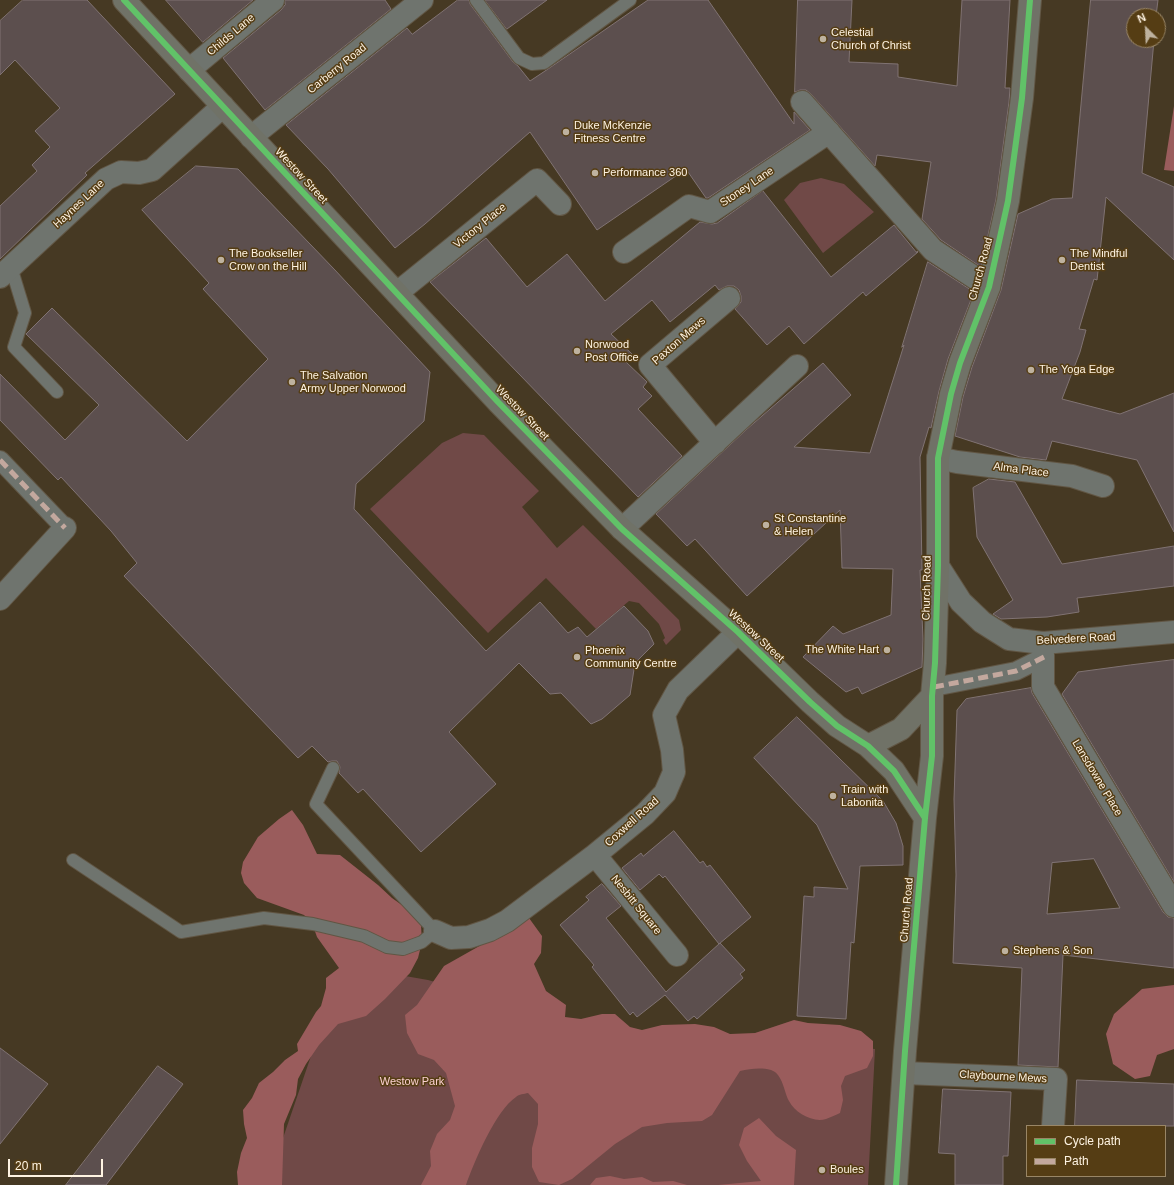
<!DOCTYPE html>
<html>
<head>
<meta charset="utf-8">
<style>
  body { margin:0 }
  #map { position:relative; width:1174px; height:1185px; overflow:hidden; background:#463923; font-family:Arial,sans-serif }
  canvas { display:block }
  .legend { position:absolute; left:1026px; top:1125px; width:140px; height:52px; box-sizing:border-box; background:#553d14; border:1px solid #998666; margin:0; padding:5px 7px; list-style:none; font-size:12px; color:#fef3e2 }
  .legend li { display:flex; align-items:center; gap:8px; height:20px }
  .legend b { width:20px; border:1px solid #998666 }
  .north { position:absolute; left:1126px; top:8px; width:40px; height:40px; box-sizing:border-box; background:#553d14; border:1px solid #998666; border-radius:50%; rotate:336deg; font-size:11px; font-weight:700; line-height:16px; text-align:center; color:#fef3e2 }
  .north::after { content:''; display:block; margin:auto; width:14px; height:18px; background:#beb29f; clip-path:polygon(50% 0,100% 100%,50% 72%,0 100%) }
  .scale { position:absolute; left:8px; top:1159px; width:95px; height:18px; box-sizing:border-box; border:2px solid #fef3e2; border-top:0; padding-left:5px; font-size:12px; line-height:14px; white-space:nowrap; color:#fef3e2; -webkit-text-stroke:3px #553d14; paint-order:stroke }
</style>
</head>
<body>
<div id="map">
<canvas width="1174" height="1185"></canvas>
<ul class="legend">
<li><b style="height:5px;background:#61c268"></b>Cycle path</li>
<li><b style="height:5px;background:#c3a89e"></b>Path</li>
</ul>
<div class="north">N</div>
<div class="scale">20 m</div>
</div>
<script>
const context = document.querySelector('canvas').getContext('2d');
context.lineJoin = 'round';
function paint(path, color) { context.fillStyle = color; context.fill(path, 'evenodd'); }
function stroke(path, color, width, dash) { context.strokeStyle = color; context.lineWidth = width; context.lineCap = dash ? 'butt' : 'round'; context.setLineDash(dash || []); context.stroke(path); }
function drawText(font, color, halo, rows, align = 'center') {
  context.font = font + ' Arial,sans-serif'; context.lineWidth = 3; context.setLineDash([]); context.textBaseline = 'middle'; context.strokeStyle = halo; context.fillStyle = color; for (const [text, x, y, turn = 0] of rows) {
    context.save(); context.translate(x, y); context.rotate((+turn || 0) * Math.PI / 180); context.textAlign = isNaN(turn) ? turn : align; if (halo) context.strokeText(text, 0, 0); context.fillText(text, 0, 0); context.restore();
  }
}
const green = new Path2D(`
  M 821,178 L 844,184 L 874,212 L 823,253 L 784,200 L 800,183 Z
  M 463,433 L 484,435 L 539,491 L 522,507 L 557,548 L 583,525 L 679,620 L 681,630 L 666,645 L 663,640 L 665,638 L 659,624 L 639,603 L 629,601 L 596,629 L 546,578 L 488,633 L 370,509 L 442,443 Z
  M 342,965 L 428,980 L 597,1027 L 875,1049 L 868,1185 L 267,1185 Z`);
const forest = new Path2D(`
  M 1174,106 L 1174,171 L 1164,170 Z
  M 292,810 L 303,825 L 317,854 L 340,855 L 378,885 L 392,898 L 413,913 L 421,925 L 422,942 L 418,958 L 410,973 L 385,999 L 366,1016 L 338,1024 L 319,1045 L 306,1064 L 298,1079 L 296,1095 L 284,1124 L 282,1185 L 238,1185 L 237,1172 L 241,1153 L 247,1138 L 244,1124 L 243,1110 L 252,1098 L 259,1083 L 273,1072 L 285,1060 L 298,1051 L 297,1044 L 316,1012 L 321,1006 L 326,988 L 326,978 L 339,968 L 317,937 L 312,923 L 304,915 L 257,898 L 244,883 L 241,873 L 243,862 L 258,837 L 279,819 Z
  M 529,918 L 542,936 L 541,953 L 534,964 L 546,991 L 566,1005 L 565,1017 L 581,1019 L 602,1014 L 615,1014 L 630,1027 L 642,1030 L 662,1025 L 695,1024 L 714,1027 L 730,1034 L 755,1033 L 794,1020 L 808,1023 L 840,1025 L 861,1031 L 873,1041 L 873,1056 L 867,1068 L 845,1076 L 841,1086 L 843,1100 L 840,1113 C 836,1115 831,1117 826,1119 C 813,1123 795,1113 789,1101 C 784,1092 783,1074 771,1070 C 760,1067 750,1069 740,1071 L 712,1115 L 702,1121 L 667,1123 L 642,1127 L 615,1144 L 572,1179 L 559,1185 L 539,1182 L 532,1167 L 532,1148 L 538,1124 L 538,1104 L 528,1093 C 524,1094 519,1094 516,1097 C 496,1110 474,1162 466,1185 L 421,1185 L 431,1166 L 430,1151 L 437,1134 L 450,1120 L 455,1106 L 446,1073 L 434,1060 L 418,1054 L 407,1033 L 405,1015 L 417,1005 L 444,966 Z
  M 1174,985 L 1174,1049 L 1157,1055 L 1150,1076 L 1135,1079 L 1113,1064 L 1106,1034 L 1114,1014 L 1142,989 Z
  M 759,1118 L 776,1136 L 796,1150 L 794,1185 L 718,1185 L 761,1181 L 747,1161 L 739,1145 L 744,1128 Z
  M 610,1176 L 624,1179 L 642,1177 L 653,1182 L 673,1181 L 687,1185 L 590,1185 L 596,1178 Z`);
const building = new Path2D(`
  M 23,0 L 87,0 L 175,94 L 85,173 L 87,175 L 0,259 L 0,206 L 37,171 L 32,165 L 50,147 L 35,131 L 60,108 L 15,60 L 0,75 L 0,21 Z
  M 166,0 L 253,0 L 203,42 Z
  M 285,0 L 385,0 L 391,9 L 265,110 L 223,58 L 281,10 L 285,5 Z
  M 458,0 L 469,0 L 470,4 L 513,62 L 518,66 L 530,81 L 548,69 L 648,0 L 708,0 L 794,124 L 794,112 L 810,130 L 708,198 L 706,198 L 686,169 L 597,230 L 530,132 L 425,224 L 395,248 L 328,169 L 286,125 L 407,28 L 412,34 Z
  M 485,0 L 547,0 L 507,29 Z
  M 798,0 L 852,0 L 849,62 L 898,64 L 898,77 L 957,86 L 962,0 L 1010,0 L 1005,88 L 1010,88 L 1009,102 L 996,199 L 981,267 L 941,240 L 922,219 L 931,162 L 877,155 L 875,166 L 811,94 L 806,90 L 800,90 L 795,92 Z
  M 1091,0 L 1158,0 L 1156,16 L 1134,16 L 1134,40 L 1154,40 L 1142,173 L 1174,187 L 1174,260 L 1106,197 L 1097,280 L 1094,279 L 1079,329 L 1086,330 L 1080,352 L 1062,399 L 1120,414 L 1174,393 L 1174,532 L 1137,460 L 1052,441 L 1046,460 L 1020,457 L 955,436 L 963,397 L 972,367 L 1001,290 L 1018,214 L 1052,199 L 1072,198 Z
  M 196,166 L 238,169 L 334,269 L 430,372 L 424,421 L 356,484 L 354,509 L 486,651 L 540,602 L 568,633 L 578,627 L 587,637 L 624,606 L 648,631 L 654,644 L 635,663 L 630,695 L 602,719 L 591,724 L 561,693 L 550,694 L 519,663 L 449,732 L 496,784 L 421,852 L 363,789 L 358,793 L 339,773 L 340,767 L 337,761 L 332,761 L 328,762 L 312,746 L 298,758 L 124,576 L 137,563 L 111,531 L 61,477 L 58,480 L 0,420 L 0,374 L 65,440 L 99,405 L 26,334 L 52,308 L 187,441 L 268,359 L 203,289 L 209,283 L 142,210 Z
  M 763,191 L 831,277 L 894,225 L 917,253 L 917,251 L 918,252 L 866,296 L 863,292 L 804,344 L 789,326 L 767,345 L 735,309 L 741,302 L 741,296 L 739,290 L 734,286 L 727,286 L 719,290 L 715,285 L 670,322 L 652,300 L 611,334 L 632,354 L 626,362 L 647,382 L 643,387 L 652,396 L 638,409 L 682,456 L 638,497 L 430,282 L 486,238 L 527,287 L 567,254 L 605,301 L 700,222 L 712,224 L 717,223 Z
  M 928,262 L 974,292 L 948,359 L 939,391 L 931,428 L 929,427 L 920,457 L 922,570 L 920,570 L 923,639 L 922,667 L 862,694 L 858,687 L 846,692 L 803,657 L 833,626 L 843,634 L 891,615 L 893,569 L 842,568 L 840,510 L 747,596 L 695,539 L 687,546 L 656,514 L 747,429 L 823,363 L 851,395 L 794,447 L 870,453 L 904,345 L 902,347 Z
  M 989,479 L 1015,482 L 1062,564 L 1174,546 L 1174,586 L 1077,598 L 1079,612 L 1047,617 L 1001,619 L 993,614 L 1013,600 L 977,537 L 973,488 Z
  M 1174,660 L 1174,882 L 1062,694 L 1078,672 L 1130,665 Z
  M 1031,688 L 1032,693 L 1163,912 L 1168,917 L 1174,918 L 1174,968 L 1063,955 L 1058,1067 L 1018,1065 L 1022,968 L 953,963 L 956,875 L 954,799 L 957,710 L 966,699 ZM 1094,859 L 1120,908 L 1047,914 L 1052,863 Z
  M 797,717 L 883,801 L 896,823 L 903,846 L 903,865 L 860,866 L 854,943 L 851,942 L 846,1019 L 797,1016 L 804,896 L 814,897 L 814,887 L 848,889 L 817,825 L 754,758 Z
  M 674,831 L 700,863 L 703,861 L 707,867 L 710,865 L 751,917 L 719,944 L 665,876 L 663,878 L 659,874 L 640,890 L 622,868 L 641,853 L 643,856 Z
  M 602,884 L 621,906 L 606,918 L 666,992 L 720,943 L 745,970 L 740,974 L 743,978 L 697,1019 L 694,1016 L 688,1021 L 665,995 L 637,1017 L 633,1012 L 630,1015 L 592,967 L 594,965 L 560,925 L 589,900 L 586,897 Z
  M 0,1048 L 48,1084 L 0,1144 Z
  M 158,1066 L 183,1084 L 106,1185 L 66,1185 Z
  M 1077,1080 L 1174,1084 L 1174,1126 L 1075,1126 Z
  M 943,1089 L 1011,1092 L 1008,1156 L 1003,1156 L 1003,1185 L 955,1185 L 955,1154 L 939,1153 Z`);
const service = new Path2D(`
  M 476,0 L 519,58 L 532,64 L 544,63 L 630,0
  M 11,267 L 25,313 L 14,347 L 57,392
  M 73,860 L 181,932 L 264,918 L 313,924 L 364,936 L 387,947 L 403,949 L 422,942 L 435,931 L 316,804 L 333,768`);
const pedestrian = new Path2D(`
  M 0,460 L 65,528
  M 934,687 L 1016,671 L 1044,657`);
const minor = new Path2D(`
  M 189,70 L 273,0
  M 802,102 L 933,250 L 989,287
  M 251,137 L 422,0
  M 624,252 L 689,206 L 710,212 L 829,132
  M 0,277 L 106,179 L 121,172 L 139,173 L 152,170 L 223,106
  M 397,293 L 537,180 L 560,204
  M 715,443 L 650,365 L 729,298
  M 938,458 L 957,462 L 1072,476 L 1103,486
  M 622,529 L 797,366
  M 938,566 L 961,602 L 982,622 L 1009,639 L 1043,643 L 1174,632
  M 0,599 L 65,528
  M 1043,643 L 1043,687 L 1174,906
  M 595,855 L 677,955
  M 435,931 L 451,938 L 469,937 L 490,930 L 507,921 L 595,855 L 645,814 L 665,793 L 674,772 L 672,750 L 664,715 L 678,690 L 738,632
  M 904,1073 L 1056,1079 L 1053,1126`);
const primary = new Path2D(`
  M 124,0 L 498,402 L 622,529 L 738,632 L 810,702 L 837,726 L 868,746 L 894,771 L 925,818
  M 868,746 L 901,729 L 932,696
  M 896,1185 L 905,1051 L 925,818 L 932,756 L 932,696 L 935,663 L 938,566 L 938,458 L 951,394 L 960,363 L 989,287 L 1008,201 L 1022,98 L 1030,0`);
const quiet = new Path2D(`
  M 0,460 L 65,528
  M 934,687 L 1016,671 L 1044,657`);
const cycleway = new Path2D(`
  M 124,0 L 498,402 L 622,529 L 738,632 L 810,702 L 837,726 L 868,746 L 894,771 L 925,818
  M 896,1185 L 905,1051 L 925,818 L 932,756 L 932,696 L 935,663 L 938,566 L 938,458 L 951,394 L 960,363 L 989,287 L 1008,201 L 1022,98 L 1030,0`);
const markers = [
  [823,39,4,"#beb29f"],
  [566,132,4,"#beb29f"],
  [595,173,4,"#beb29f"],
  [221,260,4,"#beb29f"],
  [1062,260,4,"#beb29f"],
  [577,351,4,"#beb29f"],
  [1031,370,4,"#beb29f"],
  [292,382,4,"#beb29f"],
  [766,525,4,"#beb29f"],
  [887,650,4,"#beb29f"],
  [577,657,4,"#beb29f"],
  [833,796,4,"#beb29f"],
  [1005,951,4,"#beb29f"],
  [822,1170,4,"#beb29f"]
];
const poiNames = [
  ["Celestial",831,33],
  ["Church of Christ",831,46],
  ["Duke McKenzie",574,126],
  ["Fitness Centre",574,139],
  ["Performance 360",603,173],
  ["The Bookseller",229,254],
  ["Crow on the Hill",229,267],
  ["The Mindful",1070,254],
  ["Dentist",1070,267],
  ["Norwood",585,345],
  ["Post Office",585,358],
  ["The Yoga Edge",1039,370],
  ["The Salvation",300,376],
  ["Army Upper Norwood",300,389],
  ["St Constantine",774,519],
  ["& Helen",774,532],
  ["The White Hart",879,650,"right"],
  ["Phoenix",585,651],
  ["Community Centre",585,664],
  ["Train with",841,790],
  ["Labonita",841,803],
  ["Stephens & Son",1013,951],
  ["Boules",830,1170]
];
const streetNames = [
  ["Childs Lane",231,35,-40],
  ["Carberry Road",337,69,-39],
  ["Westow Street",301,176,47],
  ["Stoney Lane",747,187,-34],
  ["Haynes Lane",79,204,-43],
  ["Victory Place",480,226,-39],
  ["Church Road",981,269,-75],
  ["Paxton Mews",679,341,-41],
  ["Westow Street",522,413,46],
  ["Alma Place",1021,470,7],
  ["Church Road",927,588,-89],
  ["Westow Street",756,636,43],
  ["Belvedere Road",1076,639,-3],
  ["Lansdowne Place",1097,778,59],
  ["Coxwell Road",632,822,-42],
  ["Nesbitt Square",636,905,51],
  ["Church Road",907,910,-85],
  ["Claybourne Mews",1003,1077,3]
];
const parkNames = [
  ["Westow Park",412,1082]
];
paint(green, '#704947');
paint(forest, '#9a5c5c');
paint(building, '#5c4f4e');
stroke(building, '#807373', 1);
stroke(service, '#615644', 14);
stroke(pedestrian, '#615644', 20);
stroke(minor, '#615644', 24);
stroke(primary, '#615644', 24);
stroke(service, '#6f746e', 12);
stroke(pedestrian, '#6f746e', 18);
stroke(minor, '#6f746e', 22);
stroke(primary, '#707267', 22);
stroke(quiet, '#c3a89e', 5, [10, 5]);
stroke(cycleway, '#61c268', 6);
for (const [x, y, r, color] of markers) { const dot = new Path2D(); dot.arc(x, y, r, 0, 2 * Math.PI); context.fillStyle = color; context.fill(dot); stroke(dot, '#553d14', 1.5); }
drawText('11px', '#fef3e2', '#553d14', poiNames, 'left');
drawText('11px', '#fef3e2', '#553d14', streetNames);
drawText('11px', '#fbd0d1', '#553d14', parkNames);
</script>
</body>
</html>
